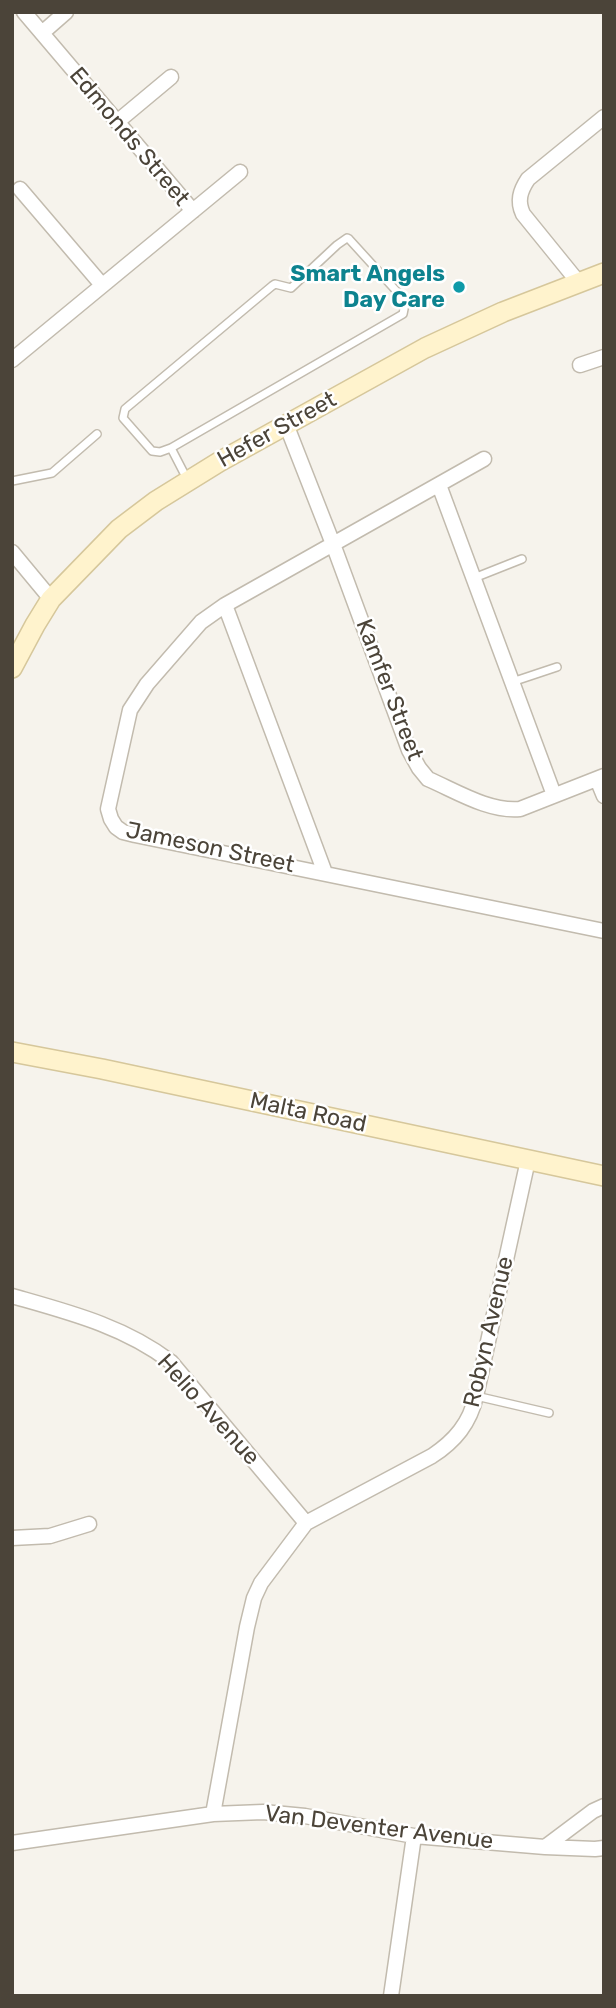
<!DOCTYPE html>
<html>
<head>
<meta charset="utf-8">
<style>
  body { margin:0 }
  #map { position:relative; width:616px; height:2008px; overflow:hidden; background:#f6f3ec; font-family:Rubik,sans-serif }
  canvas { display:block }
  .frame { position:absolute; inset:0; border:14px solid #4b4439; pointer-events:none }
</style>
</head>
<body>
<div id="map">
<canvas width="616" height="2008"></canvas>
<div class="frame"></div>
</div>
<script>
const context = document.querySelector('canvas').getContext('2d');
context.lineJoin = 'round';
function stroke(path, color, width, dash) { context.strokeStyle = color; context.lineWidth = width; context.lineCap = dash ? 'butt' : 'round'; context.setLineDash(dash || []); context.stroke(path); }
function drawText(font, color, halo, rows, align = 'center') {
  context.font = font + ' Rubik,sans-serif'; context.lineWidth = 5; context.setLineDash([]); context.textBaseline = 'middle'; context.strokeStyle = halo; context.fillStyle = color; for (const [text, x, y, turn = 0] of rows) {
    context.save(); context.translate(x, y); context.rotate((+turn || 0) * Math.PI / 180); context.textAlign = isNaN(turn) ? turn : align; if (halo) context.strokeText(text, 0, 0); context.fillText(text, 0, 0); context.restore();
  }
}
const lane = new Path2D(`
  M 347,238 L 349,239 L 400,295 L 405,304 L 403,314 L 171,448 L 160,452 L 152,451 L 123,418 L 125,409 L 272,286 L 275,284 L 291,288 L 337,245 Z
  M 171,448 L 187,479
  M 12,481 L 52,473 L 97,434
  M 474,578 L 522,559
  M 512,682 L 557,667
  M 476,1396 L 549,1413`);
const street = new Path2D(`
  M 24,12 L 193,211
  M 42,33 L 66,12
  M 117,122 L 171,77
  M 20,189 L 102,285
  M 579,283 L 523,214 C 517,201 520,191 528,179 L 604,117
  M 12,360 L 240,172
  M 580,365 L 604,357
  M 286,424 L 333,544 L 409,750 L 419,768 L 428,779 C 456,791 489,812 520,809 L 604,776
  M 484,459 L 225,605 L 201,622 L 147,684 L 130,710 L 108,809 L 111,819 L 116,827 L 123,832 L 135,835 L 604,931
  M 439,485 L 554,795
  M 12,552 L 51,599
  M 225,605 L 325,873
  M 597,779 L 604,796
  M 12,1296 C 68,1312 124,1326 171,1362 L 306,1523
  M 12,1538 L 50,1536 L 89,1524
  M 213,1814 L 247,1627 L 254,1598 L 261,1583 L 306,1523 L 432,1456 C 455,1441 470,1423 476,1396 L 528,1160
  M 12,1843 L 213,1814 L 263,1812 L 305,1816 L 414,1836 L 545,1847 L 595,1849 L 604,1848
  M 545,1847 L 593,1811 L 604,1806
  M 391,1996 L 414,1836`);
const secondary = new Path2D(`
  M 12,668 L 35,625 L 51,599 L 119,529 L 156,501 L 219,462 L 425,348 L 503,312 L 604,273
  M 12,1052 L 102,1069 L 604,1176`);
const markers = [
  [459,287,7,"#0f9aa8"]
];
const streetNames = [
  ["Edmonds Street",129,137,50],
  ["Hefer Street",277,430,-29],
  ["Kamfer Street",389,690,69],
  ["Jameson Street",210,848,12],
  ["Malta Road",308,1113,12],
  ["Robyn Avenue",489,1332,-77],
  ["Helio Avenue",208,1410,48],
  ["Van Deventer Avenue",379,1828,7]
];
const cultureNames = [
  ["Smart Angels",445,274],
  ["Day Care",445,300]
];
stroke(lane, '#c2bbae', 10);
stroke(street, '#c2bbae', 17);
stroke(secondary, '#d6c79b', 22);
stroke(lane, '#fff', 7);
stroke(street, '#fff', 14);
stroke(secondary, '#fff3cd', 19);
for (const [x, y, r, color] of markers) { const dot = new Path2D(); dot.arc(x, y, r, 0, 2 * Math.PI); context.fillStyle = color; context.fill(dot); stroke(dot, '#fff', 2.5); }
drawText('23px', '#4b4439', '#fff', streetNames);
drawText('bold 23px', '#0d838f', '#fff', cultureNames, 'right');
</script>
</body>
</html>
